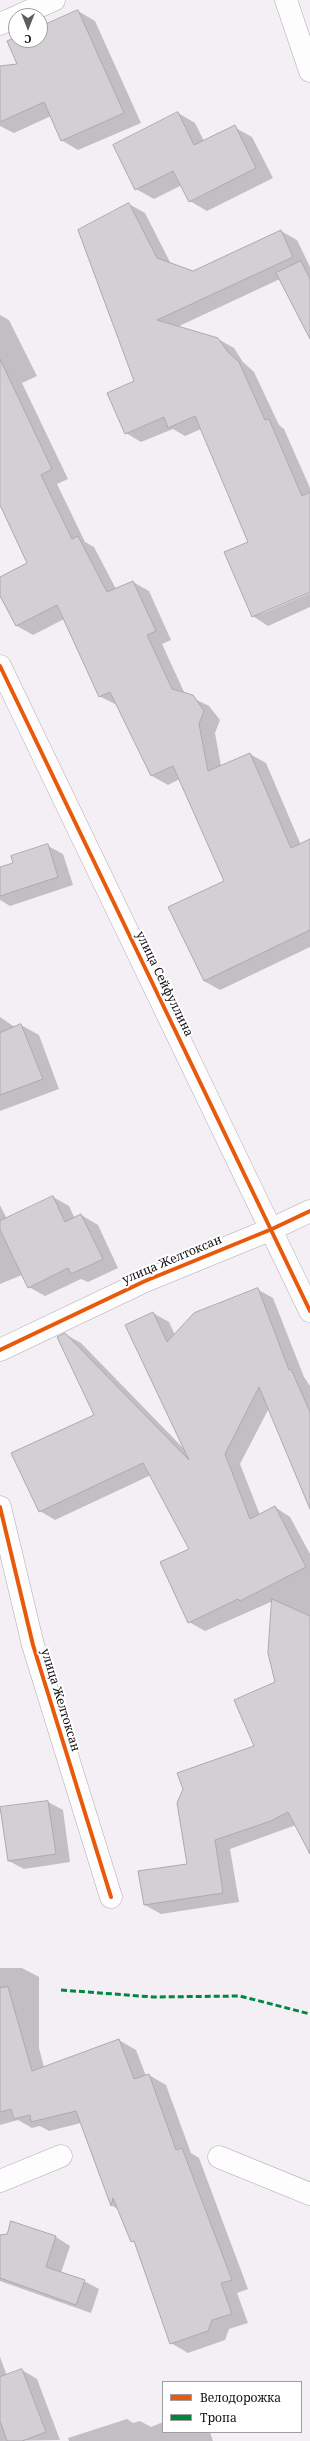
<!DOCTYPE html>
<html>
<head>
<meta charset="utf-8">
<style>
  body { margin:0 }
  #map { position:relative; width:310px; height:2441px; overflow:hidden; background:#f3eff4; font-family:"Noto Serif",serif }
  canvas { display:block }
  .legend { position:absolute; left:162px; top:2381px; width:140px; height:52px; box-sizing:border-box; background:#fff; border:1px solid #a09fa0; margin:0; padding:5px 7px; list-style:none; font-size:12px; color:#110f11 }
  .legend li { display:flex; align-items:center; gap:8px; height:20px }
  .legend b { width:20px; border:1px solid #a09fa0 }
  .north { position:absolute; left:8px; top:8px; width:40px; height:40px; box-sizing:border-box; background:#fff; border:1px solid #a09fa0; border-radius:50%; rotate:180deg; font-size:11px; font-weight:700; line-height:16px; text-align:center; color:#110f11 }
  .north::after { content:''; display:block; margin:auto; width:14px; height:18px; background:#605d60; clip-path:polygon(50% 0,100% 100%,50% 72%,0 100%) }
</style>
</head>
<body>
<div id="map">
<canvas width="310" height="2441"></canvas>
<ul class="legend">
<li><b style="height:5px;background:#e8590c"></b>Велодорожка</li>
<li><b style="height:5px;background:#00873e"></b>Тропа</li>
</ul>
<div class="north">С</div>
</div>
<script>
const context = document.querySelector('canvas').getContext('2d');
context.lineJoin = 'round';
function paint(path, color) { context.fillStyle = color; context.fill(path, 'evenodd'); }
function stroke(path, color, width, dash) { context.strokeStyle = color; context.lineWidth = width; context.lineCap = dash ? 'butt' : 'round'; context.setLineDash(dash || []); context.stroke(path); }
function drawText(font, color, halo, rows, align = 'center') {
  context.font = font + ' "Noto Serif",serif'; context.lineWidth = 4; context.setLineDash([]); context.textBaseline = 'middle'; context.strokeStyle = halo; context.fillStyle = color; for (const [text, x, y, turn = 0] of rows) {
    context.save(); context.translate(x, y); context.rotate((+turn || 0) * Math.PI / 180); context.textAlign = isNaN(turn) ? turn : align; if (halo) context.strokeText(text, 0, 0); context.fillText(text, 0, 0); context.restore();
  }
}
const shadow = new Path2D(`
  M 78,11 L 95,21 L 141,123 L 78,150 L 61,140 L 51,116 L 14,133 L 0,126 L 0,67 L 18,64 L 8,42 L 16,38 L 40,40 L 40,28 Z
  M 178,113 L 195,123 L 204,141 L 234,127 L 252,137 L 273,178 L 207,211 L 190,201 L 182,185 L 154,199 L 136,189 Z
  M 129,204 L 145,213 L 171,264 L 193,272 L 281,231 L 297,240 L 310,267 L 310,335 L 280,279 L 177,327 L 218,339 L 234,348 L 243,362 L 254,372 L 279,425 L 284,429 L 310,488 L 310,591 L 261,612 L 261,614 L 310,593 L 310,607 L 268,626 L 253,616 L 250,542 L 201,429 L 185,436 L 173,429 L 141,442 L 126,433 L 135,381 Z
  M 0,315 L 9,320 L 37,376 L 22,383 L 68,479 L 57,484 L 85,542 L 94,547 L 116,589 L 133,582 L 149,591 L 171,640 L 162,644 L 185,694 L 209,706 L 220,720 L 215,733 L 221,766 L 250,754 L 266,763 L 301,845 L 310,840 L 310,947 L 220,990 L 204,981 L 225,881 L 180,779 L 168,785 L 152,776 L 117,705 L 99,696 L 64,619 L 33,635 L 17,626 L 0,594 L 0,578 L 29,563 L 0,503 Z
  M 48,846 L 63,854 L 73,885 L 10,906 L 0,900 L 0,868 L 15,863 Z
  M 0,1017 L 16,1028 L 21,1025 L 39,1035 L 59,1089 L 0,1111 Z
  M 53,1197 L 69,1206 L 75,1219 L 81,1215 L 98,1225 L 118,1268 L 88,1282 L 81,1279 L 45,1296 L 29,1287 L 22,1275 L 0,1284 L 0,1205 L 7,1219 Z
  M 257,1289 L 273,1298 L 304,1377 L 310,1386 L 310,1482 L 269,1408 L 240,1464 L 260,1515 L 275,1507 L 290,1517 L 310,1554 L 310,1852 L 296,1825 L 230,1849 L 239,1902 L 161,1914 L 145,1905 L 188,1864 L 256,1747 L 277,1682 L 273,1601 L 205,1631 L 189,1622 L 191,1549 L 151,1475 L 55,1520 L 40,1511 L 95,1415 L 65,1334 L 81,1343 L 185,1450 L 153,1313 L 169,1322 L 175,1335 Z
  M 48,1802 L 63,1810 L 70,1862 L 24,1869 L 9,1861 L 1,1808 Z
  M 0,1968 L 22,1968 L 39,1977 L 39,2048 L 44,2067 L 119,2040 L 136,2050 L 146,2076 L 149,2075 L 166,2085 L 191,2153 L 199,2158 L 248,2289 L 237,2293 L 248,2323 L 229,2329 L 225,2340 L 188,2353 L 171,2343 L 136,2244 L 132,2241 L 119,2210 L 111,2205 L 81,2123 L 49,2131 L 40,2126 L 32,2128 L 18,2120 L 0,2125 Z
  M 0,2236 L 56,2237 L 70,2246 L 61,2273 L 84,2281 L 99,2289 L 91,2313 L 0,2281 Z
  M 0,2357 L 7,2376 L 22,2370 L 37,2379 L 60,2440 L 0,2441 Z
  M 127,2419 L 133,2423 L 140,2421 L 151,2427 L 163,2422 L 163,2432 L 210,2432 L 213,2441 L 69,2441 L 68,2438 Z`);
const building = new Path2D(`
  M 78,10 L 124,113 L 61,141 L 44,102 L 0,122 L 0,66 L 17,64 L 7,41 L 16,37 L 16,40 L 40,40 L 40,27 Z
  M 178,112 L 194,145 L 235,125 L 256,168 L 189,202 L 173,171 L 135,190 L 113,145 Z
  M 129,203 L 157,258 L 193,271 L 281,230 L 293,257 L 157,320 L 218,338 L 228,352 L 239,362 L 265,420 L 269,419 L 302,496 L 310,492 L 310,592 L 252,617 L 224,552 L 248,542 L 195,416 L 168,428 L 164,417 L 125,434 L 107,393 L 134,381 L 78,230 Z
  M 301,261 L 310,279 L 310,339 L 276,273 Z
  M 0,359 L 52,469 L 41,475 L 72,539 L 78,536 L 107,592 L 133,581 L 156,631 L 147,635 L 172,689 L 193,695 L 204,711 L 199,724 L 208,771 L 250,753 L 291,848 L 310,839 L 310,930 L 204,981 L 168,907 L 224,881 L 173,766 L 151,776 L 110,692 L 99,697 L 57,605 L 16,626 L 0,596 L 0,577 L 27,563 L 0,505 Z
  M 48,844 L 58,877 L 0,896 L 0,867 L 13,863 L 11,856 Z
  M 21,1024 L 43,1079 L 0,1095 L 0,1033 Z
  M 53,1196 L 65,1222 L 81,1214 L 103,1259 L 71,1274 L 68,1268 L 28,1288 L 0,1230 L 0,1221 Z
  M 258,1288 L 289,1370 L 291,1369 L 310,1412 L 310,1509 L 259,1387 L 225,1454 L 250,1519 L 275,1506 L 306,1567 L 240,1601 L 238,1599 L 188,1623 L 160,1562 L 189,1549 L 143,1463 L 39,1512 L 11,1453 L 94,1415 L 57,1337 L 65,1333 L 189,1460 L 125,1325 L 153,1312 L 167,1342 L 194,1313 Z
  M 272,1599 L 310,1616 L 310,1854 L 288,1812 L 271,1821 L 215,1840 L 223,1893 L 144,1905 L 138,1871 L 187,1864 L 177,1803 L 183,1789 L 177,1773 L 254,1746 L 234,1700 L 275,1682 L 268,1653 Z
  M 48,1801 L 56,1854 L 8,1861 L 0,1807 Z
  M 8,1987 L 32,2071 L 119,2039 L 134,2079 L 149,2074 L 176,2150 L 182,2148 L 232,2280 L 221,2283 L 232,2314 L 212,2320 L 208,2331 L 170,2344 L 134,2241 L 131,2242 L 113,2198 L 111,2206 L 76,2111 L 31,2122 L 30,2115 L 14,2119 L 11,2109 L 0,2112 L 0,1988 Z
  M 11,2221 L 56,2236 L 46,2267 L 85,2280 L 76,2305 L 0,2278 L 0,2235 L 7,2234 Z
  M 22,2369 L 46,2432 L 22,2441 L 7,2441 L 0,2421 L 0,2377 Z`);
const street = new Path2D(`
  M 18,16 L 54,0
  M 0,24 L 16,17
  M 0,666 L 310,1311
  M 0,1350 L 145,1281 L 272,1229 L 310,1211
  M 0,1507 L 33,1645 L 111,1897
  M 219,2157 L 310,2194
  M 0,2181 L 61,2156`);
const secondary = new Path2D(`
  M 286,0 L 310,71`);
const quiet = new Path2D(`
  M 61,1990 L 153,1997 L 240,1996 L 310,2014`);
const cycleway = new Path2D(`
  M 0,666 L 310,1311
  M 0,1350 L 145,1281 L 272,1229 L 310,1211
  M 0,1507 L 33,1645 L 111,1897`);
const streetNames = [
  ["улица Сейфуллина",164,984,64],
  ["улица Желтоксан",172,1260,-23],
  ["улица Желтоксан",60,1700,73]
];
paint(shadow, '#0003');
paint(building, '#d3d0d4');
stroke(building, '#aca9ac', 1);
stroke(street, '#b0adb0', 23);
stroke(secondary, '#b0adb0', 23);
stroke(street, '#fdfdfd', 22);
stroke(secondary, '#fdfdfd', 22);
stroke(quiet, '#00873e', 3, [6, 3]);
stroke(cycleway, '#e8590c', 4);
drawText('12px', '#110f11', '#fff', streetNames);
</script>
</body>
</html>
